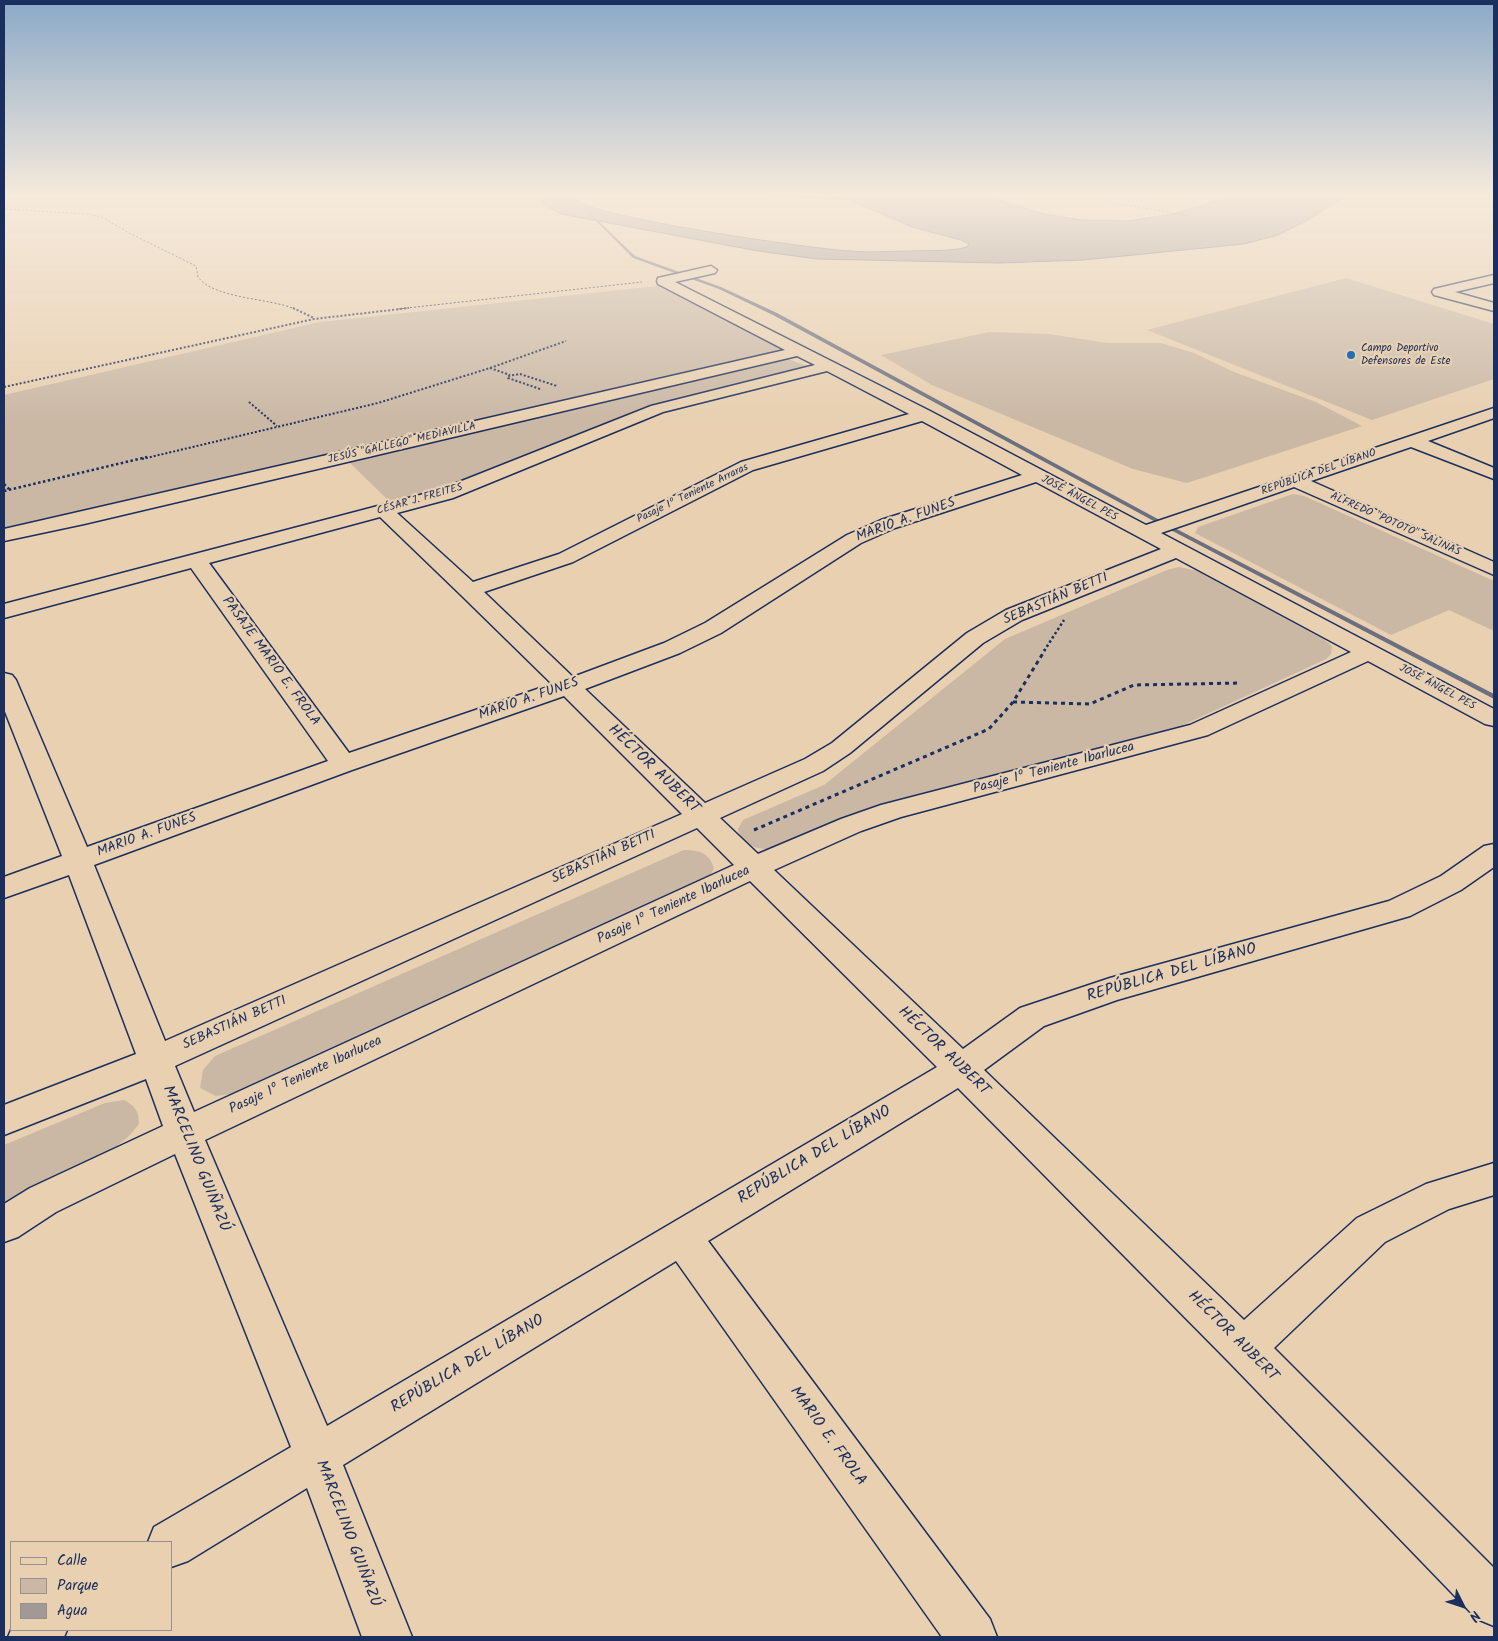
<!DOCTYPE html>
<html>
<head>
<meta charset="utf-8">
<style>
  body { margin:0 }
  #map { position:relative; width:1498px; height:1641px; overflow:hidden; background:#e8d0b1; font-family:Kalam,sans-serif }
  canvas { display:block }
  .frame { position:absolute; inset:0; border:5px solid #1b2f5e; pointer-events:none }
  .legend { position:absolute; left:10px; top:1541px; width:162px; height:90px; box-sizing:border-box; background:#e8d0b1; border:1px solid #969090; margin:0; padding:6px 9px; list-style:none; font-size:15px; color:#1b2f5e }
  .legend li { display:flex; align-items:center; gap:10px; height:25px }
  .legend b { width:25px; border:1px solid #969090 }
  .north { position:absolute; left:1438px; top:1581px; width:50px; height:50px; -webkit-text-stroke:4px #e8d0b1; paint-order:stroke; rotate:131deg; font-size:14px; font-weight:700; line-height:20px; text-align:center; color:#1b2f5e }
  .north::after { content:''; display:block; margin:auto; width:18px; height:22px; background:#1b2f5e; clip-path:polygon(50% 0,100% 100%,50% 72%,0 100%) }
</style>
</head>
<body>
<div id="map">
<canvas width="1498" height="1641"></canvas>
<div class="frame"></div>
<ul class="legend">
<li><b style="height:6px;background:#e8d0b1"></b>Calle</li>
<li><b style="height:14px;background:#cab8a5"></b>Parque</li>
<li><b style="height:14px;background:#a19995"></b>Agua</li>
</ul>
<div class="north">N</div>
</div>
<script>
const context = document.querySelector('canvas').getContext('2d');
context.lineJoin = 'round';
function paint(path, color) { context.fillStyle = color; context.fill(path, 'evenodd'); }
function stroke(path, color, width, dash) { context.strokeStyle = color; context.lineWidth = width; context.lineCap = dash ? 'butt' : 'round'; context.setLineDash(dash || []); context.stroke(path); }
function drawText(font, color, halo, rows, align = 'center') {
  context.font = font + ' Kalam,sans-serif'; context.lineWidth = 4.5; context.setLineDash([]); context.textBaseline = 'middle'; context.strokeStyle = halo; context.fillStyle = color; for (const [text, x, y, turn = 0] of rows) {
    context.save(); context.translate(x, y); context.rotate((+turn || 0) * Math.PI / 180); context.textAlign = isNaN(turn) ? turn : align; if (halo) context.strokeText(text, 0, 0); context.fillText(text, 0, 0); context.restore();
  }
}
const green = new Path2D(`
  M 1346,278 L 1494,324 L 1494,379 L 1372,420 L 1147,330 Z
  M 666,285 L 787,349 L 556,404 L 4,530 L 4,395 L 320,322 Z
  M 989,332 L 1049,334 L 1108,343 L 1161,343 L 1194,353 L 1234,372 L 1316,402 L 1362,426 L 1187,483 L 1133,469 L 932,385 L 881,355 Z
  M 788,359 L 807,366 L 656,405 L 472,479 L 391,503 L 349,462 Z
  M 1293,494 L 1304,496 L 1494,581 L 1494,631 L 1449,610 L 1391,635 L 1195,533 L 1198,527 Z
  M 1179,567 L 1197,571 L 1323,639 L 1332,646 L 1331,654 L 1326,659 L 1177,728 L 858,815 L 772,849 C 757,850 741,845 738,829 L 743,820 L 824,785 L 1005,639 L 1167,570 Z
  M 684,850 C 700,850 709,853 714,868 L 709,878 L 233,1094 L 216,1096 L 200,1088 L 203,1070 L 215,1056 Z
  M 124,1100 C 135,1106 139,1111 139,1124 L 129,1136 L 113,1149 L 4,1203 L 4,1145 L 105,1103 Z`);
const water = new Path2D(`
  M 543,194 L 573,194 L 571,196 C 582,217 815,249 849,251 C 870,253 890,251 911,251 C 930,250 948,252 967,247 L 969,244 L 961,240 L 912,227 L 847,199 L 766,196 L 742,194 L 980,194 L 1044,214 L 1082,220 L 1128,221 L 1173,214 L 1238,194 L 1348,194 L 1308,220 L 1278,235 L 1244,244 L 1083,260 L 999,263 L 817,259 L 758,251 L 561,214 L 542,204 Z`);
const stream = new Path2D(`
  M 588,213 L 590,213 L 635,256 L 721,287 L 777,313 L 1167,524 L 1494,694 L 1494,699 L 1163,526 L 773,315 L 719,289 L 633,258 Z`);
const pathFar3 = new Path2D(`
  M 1098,194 L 1103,201 L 1190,216
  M 4,206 L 5,209 L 88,214 L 102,217 L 129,233 L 196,266 L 198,277 C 214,299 270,298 295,309
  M 398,309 L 642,282`);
const pathFar2 = new Path2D(`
  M 293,308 L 314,318
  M 490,368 L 510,375
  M 4,387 L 314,319 L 409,308
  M 540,389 L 508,378 L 508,376 L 520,374 L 557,386
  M 249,402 L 277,426
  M 142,459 L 378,403 L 490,368 L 566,341`);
const pathFar1 = new Path2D(`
  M 4,484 L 9,489
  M 4,491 L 147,457
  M 1044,651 L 1064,620`);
const path = new Path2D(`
  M 1013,702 L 1090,704 L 1134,685 L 1241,683
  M 754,830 L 989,729 L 1013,702 L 1045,650`);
const minor = new Path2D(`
  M 711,266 L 717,270 L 715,273 L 675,282 L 930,411 L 1146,525 L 1494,408 L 1494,418 L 1428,441 L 1494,468 L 1494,479 L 1411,447 L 1311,481 L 1494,562 L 1494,575 L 1294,487 L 1161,533 L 1494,709 L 1494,726 L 1485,724 L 1368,661 L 1208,735 L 901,817 L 861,831 L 774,870 L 963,1049 L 1020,1008 L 1110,978 L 1389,901 L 1441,876 L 1484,846 L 1494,844 L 1494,867 L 1461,890 L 1410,916 L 1117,1000 L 1044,1026 L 984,1070 L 1244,1320 L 1357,1218 L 1426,1184 L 1494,1163 L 1494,1195 L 1449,1209 L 1385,1242 L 1274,1348 L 1494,1568 L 1494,1626 L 1477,1619 L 1229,1362 L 958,1088 L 708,1241 L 990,1619 L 997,1637 L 942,1637 L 676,1261 L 343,1465 L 412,1637 L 362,1637 L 307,1488 L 188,1561 L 171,1567 L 171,1542 L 148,1542 L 154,1527 L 291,1447 L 175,1154 L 56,1212 L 18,1237 L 4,1242 L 4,1204 L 30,1188 L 163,1126 L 146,1079 L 4,1135 L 4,1105 L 136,1054 L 69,875 L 4,898 L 4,877 L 62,856 L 4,709 L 4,673 L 12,675 L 16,680 L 87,847 L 328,761 L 191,568 L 4,618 L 4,604 L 439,490 L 651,406 L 815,365 L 797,356 L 84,524 L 4,541 L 4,529 L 785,350 L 658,284 L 657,281 L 658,278 ZM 827,371 L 909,414 L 741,462 L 559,554 L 473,582 L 397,513 L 453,498 L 663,412 ZM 922,421 L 1022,475 L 881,520 L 847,535 L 705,623 L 664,643 L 573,677 L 484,592 L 573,562 L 753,470 ZM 1036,482 L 1161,549 L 1006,610 L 967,633 L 832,743 L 805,759 L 705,803 L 585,689 L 680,653 L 721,633 L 861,543 L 895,528 ZM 380,517 L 461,595 L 552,684 L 349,753 L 209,563 ZM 1176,558 L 1351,652 L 1190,725 L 881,805 L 841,819 L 758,854 L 720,818 L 823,771 L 850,753 L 983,643 L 1022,620 ZM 564,696 L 682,814 L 165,1041 L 94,865 L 352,770 ZM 697,828 L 734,865 L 194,1112 L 175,1066 ZM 750,881 L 937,1067 L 327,1426 L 205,1140 Z
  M 1494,275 L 1494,283 L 1455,292 L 1494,303 L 1494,311 L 1434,295 L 1432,292 L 1434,289 Z
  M 11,1630 L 67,1630 L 64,1637 L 8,1637 Z`);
const markers = [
  [1351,355,5,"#1f6fb2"]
];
const farPoinames = [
  ["Campo Deportivo",1361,349],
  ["Defensores de Este",1361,362]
];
const farStreetnames = [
  ["JESÚS \"GALLEGO\" MEDIAVILLA",402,444,-13],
  ["REPÚBLICA DEL LÍBANO",1319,473,-19],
  ["Pasaje 1º Teniente Arraras",693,494,-26],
  ["JOSÉ ÁNGEL PES",1079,499,28],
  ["CÉSAR J. FREITES",420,500,-16],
  ["ALFREDO \"POTOTO\" SALINAS",1395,525,24],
  ["JOSÉ ÁNGEL PES",1437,688,28]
];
const streetNames = [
  ["MARIO A. FUNES",906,521,-20],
  ["SEBASTIÁN BETTI",1056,600,-23],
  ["PASAJE MARIO E. FROLA",270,662,54],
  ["MARIO A. FUNES",529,700,-19],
  ["Pasaje 1º Teniente Ibarlucea",1054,769,-15],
  ["MARIO A. FUNES",147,836,-20],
  ["SEBASTIÁN BETTI",604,858,-24],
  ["Pasaje 1º Teniente Ibarlucea",674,906,-25],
  ["SEBASTIÁN BETTI",235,1024,-24],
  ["Pasaje 1º Teniente Ibarlucea",306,1076,-25]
];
const nearStreetnames = [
  ["HÉCTOR AUBERT",653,770,44],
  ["REPÚBLICA DEL LÍBANO",1172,974,-16],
  ["HÉCTOR AUBERT",943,1052,44],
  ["REPÚBLICA DEL LÍBANO",815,1156,-31],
  ["MARCELINO GUIÑAZÚ",195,1159,68],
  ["HÉCTOR AUBERT",1232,1337,45],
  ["REPÚBLICA DEL LÍBANO",468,1365,-31],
  ["MARIO E. FROLA",827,1437,54],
  ["MARCELINO GUIÑAZÚ",347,1534,69]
];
paint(green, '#cab8a5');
paint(water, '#a19995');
stroke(water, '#6b6f7f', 1);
paint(stream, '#6b6f7f');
stroke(minor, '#1b2f5e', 3);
stroke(pathFar3, '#1b2f5e', 1, [2, 2]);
stroke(pathFar2, '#1b2f5e', 2, [2, 2]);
stroke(pathFar1, '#1b2f5e', 2.5, [2.5, 2.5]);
stroke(path, '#1b2f5e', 3, [4, 4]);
paint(minor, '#e8d0b1');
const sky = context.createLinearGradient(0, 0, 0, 423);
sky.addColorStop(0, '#8ba9c7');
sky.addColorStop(0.46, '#f5eadc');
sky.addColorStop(1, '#f5eadc00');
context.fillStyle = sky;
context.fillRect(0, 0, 1498, 423);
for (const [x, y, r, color] of markers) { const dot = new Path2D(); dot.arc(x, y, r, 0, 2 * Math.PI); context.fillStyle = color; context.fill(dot); stroke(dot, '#e8d0b1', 2); }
drawText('11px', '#1b2f5e', '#e8d0b1', farPoinames, 'left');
drawText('11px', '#1b2f5e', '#e8d0b1', farStreetnames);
drawText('14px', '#1b2f5e', '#e8d0b1', streetNames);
drawText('16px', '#1b2f5e', '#e8d0b1', nearStreetnames);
</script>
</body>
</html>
